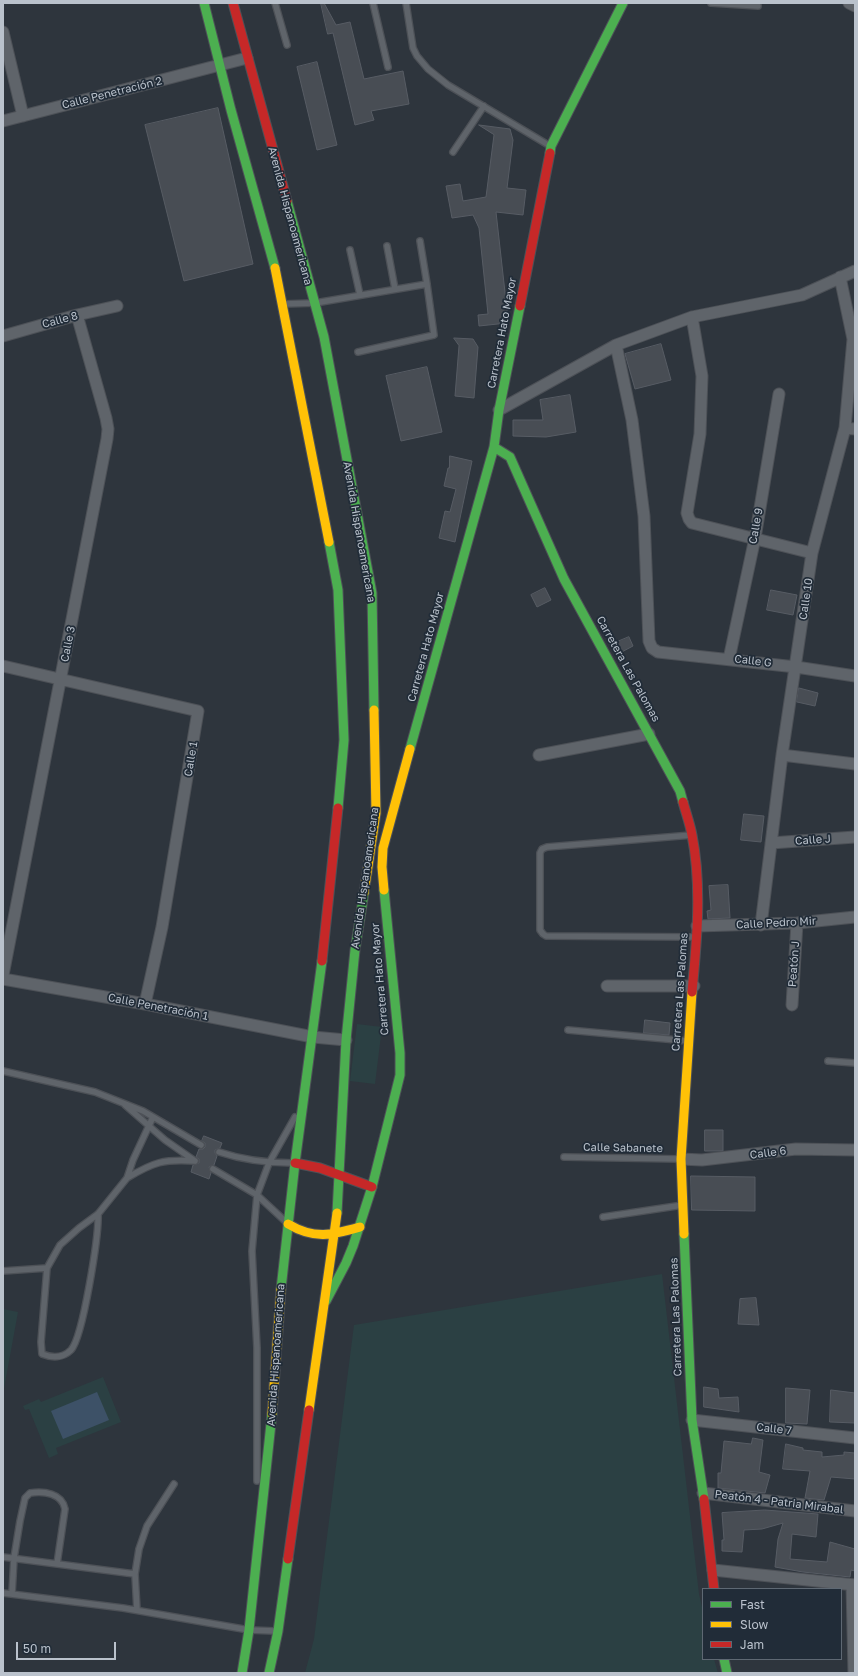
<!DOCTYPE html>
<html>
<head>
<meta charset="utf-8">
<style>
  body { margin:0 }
  #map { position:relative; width:858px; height:1676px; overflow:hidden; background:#2e353d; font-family:"Golos Text",sans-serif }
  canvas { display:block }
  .frame { position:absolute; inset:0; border:4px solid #bac2cc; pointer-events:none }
  .legend { position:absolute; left:702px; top:1588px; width:140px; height:72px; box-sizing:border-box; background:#212c38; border:1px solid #5e6873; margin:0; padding:5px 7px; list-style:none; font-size:12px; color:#bac2cc }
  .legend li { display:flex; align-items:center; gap:8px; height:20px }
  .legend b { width:20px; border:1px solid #5e6873 }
  .scale { position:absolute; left:16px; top:1642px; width:100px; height:18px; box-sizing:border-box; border:2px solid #bac2cc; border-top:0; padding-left:5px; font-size:12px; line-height:14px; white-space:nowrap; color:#bac2cc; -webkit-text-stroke:3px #212c38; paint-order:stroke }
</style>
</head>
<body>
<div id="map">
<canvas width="858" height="1676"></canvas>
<div class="frame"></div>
<ul class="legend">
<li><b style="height:5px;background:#4caf50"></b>Fast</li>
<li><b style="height:5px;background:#ffc107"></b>Slow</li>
<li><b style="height:5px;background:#c62828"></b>Jam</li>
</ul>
<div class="scale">50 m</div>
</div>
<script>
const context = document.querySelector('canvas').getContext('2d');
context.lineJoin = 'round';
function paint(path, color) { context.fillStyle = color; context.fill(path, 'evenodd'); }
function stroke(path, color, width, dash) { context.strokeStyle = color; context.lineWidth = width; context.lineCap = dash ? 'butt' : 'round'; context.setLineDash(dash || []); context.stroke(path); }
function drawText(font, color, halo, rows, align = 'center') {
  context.font = font + ' "Golos Text",sans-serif'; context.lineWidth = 3.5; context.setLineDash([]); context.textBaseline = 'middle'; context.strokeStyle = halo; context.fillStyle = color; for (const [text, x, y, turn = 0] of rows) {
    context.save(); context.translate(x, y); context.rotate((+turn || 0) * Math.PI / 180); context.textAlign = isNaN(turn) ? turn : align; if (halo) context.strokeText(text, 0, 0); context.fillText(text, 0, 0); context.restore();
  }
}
const green = new Path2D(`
  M 357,1024 L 382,1027 L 375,1084 L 350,1081 Z
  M 662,1274 L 699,1594 L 703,1611 L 703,1659 L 714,1659 L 718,1673 L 305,1673 L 314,1639 L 354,1325 Z
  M 3,1309 L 18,1312 L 3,1394 Z
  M 103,1377 L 121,1422 L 56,1448 L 58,1454 L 49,1458 L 29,1409 L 25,1410 L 23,1406 L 39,1399 L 41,1402 Z`);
const water = new Path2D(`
  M 97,1392 L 109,1420 L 63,1439 L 51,1411 Z`);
const building = new Path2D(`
  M 321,3 L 324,3 L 336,25 L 350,22 L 364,79 L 403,71 L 409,104 L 371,111 L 374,120 L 355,125 L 333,33 L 328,34 Z
  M 317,62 L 337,145 L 317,150 L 297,67 Z
  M 218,108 L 253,264 L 184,281 L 145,125 Z
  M 479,125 L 510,129 L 513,140 L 507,188 L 526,190 L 523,215 L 496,212 L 508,319 L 507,323 L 479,326 L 478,315 L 488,314 L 479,228 L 473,215 L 452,218 L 446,186 L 460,184 L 463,201 L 486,197 L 494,135 Z
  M 454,338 L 473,339 L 478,347 L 474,398 L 455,396 L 459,346 Z
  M 661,344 L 671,380 L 635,389 L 625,354 Z
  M 427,367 L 442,432 L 401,441 L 386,376 Z
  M 570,395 L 576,432 L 546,437 L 513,436 L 513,420 L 543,420 L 540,400 Z
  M 450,456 L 472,461 L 455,542 L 439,538 L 445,511 L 450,512 L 456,489 L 444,486 L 448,468 L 449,468 Z
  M 545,588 L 551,600 L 537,607 L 531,595 Z
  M 771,590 L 797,595 L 793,615 L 767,610 Z
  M 629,637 L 633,646 L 616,655 L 610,645 Z
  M 799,688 L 818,693 L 815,706 L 797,702 Z
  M 744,814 L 764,816 L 761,842 L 741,840 Z
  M 728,885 L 730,918 L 708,919 L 707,911 L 711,910 L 709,886 Z
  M 645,1020 L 670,1023 L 669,1035 L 644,1033 Z
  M 705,1130 L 723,1130 L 723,1151 L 705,1151 Z
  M 204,1136 L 222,1143 L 220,1148 L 215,1150 L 215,1153 L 217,1156 L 214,1165 L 209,1167 L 211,1173 L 209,1179 L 191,1172 L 193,1165 L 199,1163 L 199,1159 L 196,1157 L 199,1149 L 203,1149 L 205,1147 L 205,1143 L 202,1141 Z
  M 691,1176 L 755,1177 L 755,1211 L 692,1210 Z
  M 756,1298 L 759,1325 L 738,1324 L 740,1299 Z
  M 704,1387 L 718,1389 L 719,1398 L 738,1397 L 739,1412 L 704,1407 Z
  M 786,1388 L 810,1390 L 807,1424 L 786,1423 Z
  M 831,1390 L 855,1393 L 855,1423 L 830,1422 Z
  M 753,1438 L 763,1440 L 759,1472 L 770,1475 L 765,1493 L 718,1488 L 718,1473 L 721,1473 L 724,1441 L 751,1444 Z
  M 786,1444 L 803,1448 L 803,1450 L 822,1452 L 822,1457 L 844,1455 L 844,1452 L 855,1453 L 855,1479 L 831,1477 L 824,1500 L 805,1498 L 810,1471 L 783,1469 Z
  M 765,1510 L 818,1514 L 816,1537 L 792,1534 L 790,1559 L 827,1562 L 830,1542 L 855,1549 L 855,1571 L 851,1570 L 850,1577 L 803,1572 L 775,1567 L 778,1539 L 783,1523 L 762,1529 L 744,1530 L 742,1552 L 722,1551 L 722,1540 L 724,1540 L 722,1513 Z`);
const lane = new Path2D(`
  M 275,3 L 287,45
  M 373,3 L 388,67
  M 406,3 L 413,48 L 417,56 L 428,69 L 448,85 L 550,146
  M 711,3 L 758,6
  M 453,152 L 484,106
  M 420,241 L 427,284
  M 387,246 L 395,289
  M 350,250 L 360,295
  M 283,304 L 315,303 L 427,284 L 434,335 L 358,352
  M 692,835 L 547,847 L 542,849 L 540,853 L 540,930 L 543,934 L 546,936 L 696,937
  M 568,1030 L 688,1041
  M 828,1061 L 855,1063
  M 3,1071 L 95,1092 L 143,1111 L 201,1145
  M 125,1105 L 165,1140 L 195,1161
  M 219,1152 C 243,1160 267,1163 293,1163
  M 564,1157 L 680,1159
  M 213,1169 L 257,1195 L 285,1221
  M 127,1178 C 154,1162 163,1159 195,1161
  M 98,1214 C 99,1235 83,1337 71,1350 C 63,1358 52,1358 42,1354 L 41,1342 L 47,1268 L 60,1245 L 79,1228 L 98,1214 L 127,1178 L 133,1160 L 153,1117
  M 603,1217 L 683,1205
  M 3,1271 L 47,1268
  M 257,1481 L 257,1348 L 252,1251 L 257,1195 L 269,1163 L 295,1117
  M 3,1557 L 135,1574 L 139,1549 L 147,1526 L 174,1484
  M 135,1574 L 137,1610
  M 3,1593 L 123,1608 L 249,1630 L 275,1631
  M 12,1594 L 14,1558 L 20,1521 L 25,1498 L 30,1493 C 44,1491 62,1493 65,1509 L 57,1564`);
const street = new Path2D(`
  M 849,3 L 855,6
  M 3,32 L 23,116
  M 3,121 L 247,58
  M 692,317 L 702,376 L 700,434 L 687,513 L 689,519 L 692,523 L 812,553
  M 3,336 L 77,315 L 117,306
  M 616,345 L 632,420 L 644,516 L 649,641 L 652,648 L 658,652 L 796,667 L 855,676
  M 499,410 L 616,345 L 692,317 L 802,295 L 855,271
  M 845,428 L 855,429
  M 729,659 L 755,538 L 779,394
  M 3,666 L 198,711 L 162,927 L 145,1004
  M 539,755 L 649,734
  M 782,755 L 855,764
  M 771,843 L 855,837
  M 761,925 L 782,755 L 812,553 L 845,428 L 853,339 L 840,277
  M 697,926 L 797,923 L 855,917
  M 3,975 L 107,439 L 108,429 L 106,418 L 77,315
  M 3,979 L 145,1004 L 313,1037 L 346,1040
  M 607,986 L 694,986
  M 792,1005 L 797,923
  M 681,1159 L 702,1160 L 796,1149 L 855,1150
  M 692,1420 L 855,1438
  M 703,1493 L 855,1511
  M 713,1570 L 855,1585
  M 852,1585 L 854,1673`);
const fast = new Path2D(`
  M 204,3 L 231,110 L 275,268
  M 550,153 L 551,146 L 623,3
  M 287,201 L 324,337 L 372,593 L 374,710
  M 494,447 L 510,457 L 564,579 L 680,791 L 683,802
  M 329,542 L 338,590 L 344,740 L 338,808
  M 410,749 L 494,447 L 499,410 L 520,306
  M 337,1213 L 346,1040 L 355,950 L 364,893
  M 684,1234 L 692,1420 L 704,1499
  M 281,1289 L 295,1163 L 322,961
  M 326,1301 L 346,1263 L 353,1246 L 372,1187 L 400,1075 L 400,1053 L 384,890
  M 724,1659 L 727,1673
  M 242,1673 L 249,1630 L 272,1414
  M 269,1673 L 278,1631 L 288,1559`);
const slow = new Path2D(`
  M 275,268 L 329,542
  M 384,890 L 382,867 L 383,848 L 410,749
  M 364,893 L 376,813 L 374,710
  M 288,1224 C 315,1240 332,1235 360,1227
  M 684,1234 L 681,1159 L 692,992
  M 309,1410 L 337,1213
  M 272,1414 L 281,1289`);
const jam = new Path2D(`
  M 233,3 L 287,201
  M 520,306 L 550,153
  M 683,802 C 686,813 690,824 692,835 C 702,886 697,940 692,992
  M 322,961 L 338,808
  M 295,1163 L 320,1168 L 372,1187
  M 704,1499 L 714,1589
  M 288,1559 L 309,1410`);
const streetNames = [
  ["Calle Penetración 2",112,93,-14],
  ["Avenida Hispanoamericana",290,216,75],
  ["Calle 8",60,320,-15],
  ["Carretera Hato Mayor",502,333,-79],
  ["Calle 9",756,526,-80],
  ["Avenida Hispanoamericana",359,532,80],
  ["Calle 10",806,599,-82],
  ["Calle 3",68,644,-79],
  ["Carretera Hato Mayor",426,647,-75],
  ["Calle G",753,661,7],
  ["Carretera Las Palomas",628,669,61],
  ["Calle 1",191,759,-80],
  ["Calle J",813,840,-4],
  ["Avenida Hispanoamericana",365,878,-82],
  ["Calle Pedro Mir",776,923,-3],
  ["Peatón J",794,964,-86],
  ["Carretera Hato Mayor",380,979,-95],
  ["Carretera Las Palomas",680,992,-86],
  ["Calle Penetración 1",158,1007,11],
  ["Calle Sabanete",623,1148,1],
  ["Calle 6",768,1153,-7],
  ["Carretera Las Palomas",676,1317,-92],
  ["Avenida Hispanoamericana",276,1355,-86],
  ["Calle 7",774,1429,6],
  ["Peatón 4 - Patria Mirabal",779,1502,7]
];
paint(green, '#2b4043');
paint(water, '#3d5167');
paint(building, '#484d54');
stroke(building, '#575c64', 1);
stroke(lane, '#4d5157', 8);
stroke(street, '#4d5157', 13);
stroke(fast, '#4d5157', 11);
stroke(slow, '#4d5157', 11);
stroke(jam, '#4d5157', 11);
stroke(lane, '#5f646a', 5.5);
stroke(street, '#5f646a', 11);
stroke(fast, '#4caf50', 9);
stroke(slow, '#ffc107', 9);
stroke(jam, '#c62828', 9);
drawText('11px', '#bac2cc', '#212c38', streetNames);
</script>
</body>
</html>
